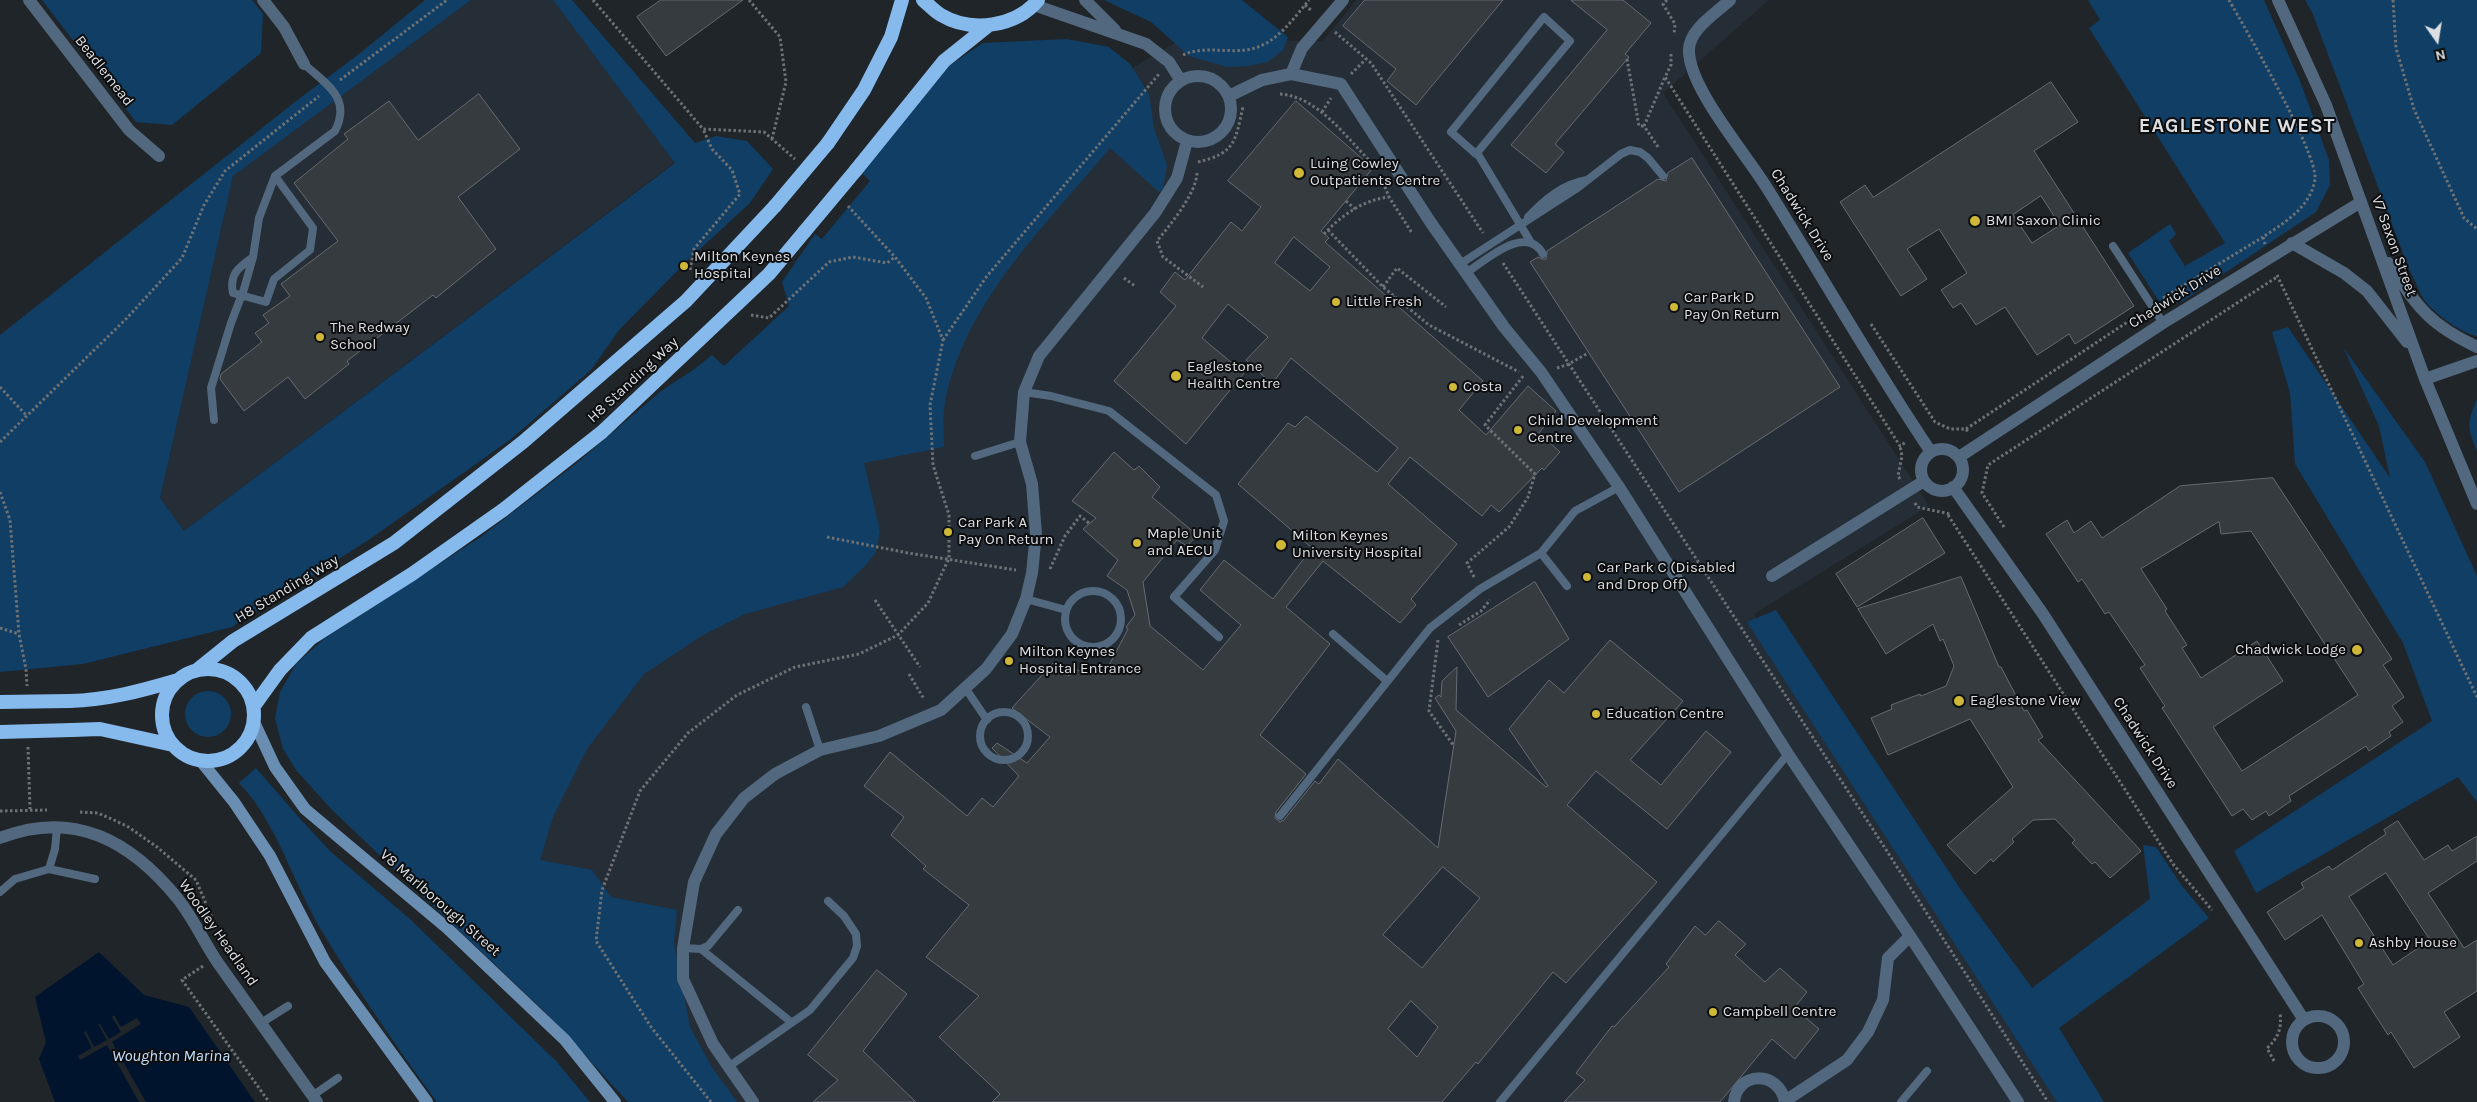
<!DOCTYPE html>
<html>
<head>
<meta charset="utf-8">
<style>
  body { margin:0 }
  #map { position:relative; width:2477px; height:1102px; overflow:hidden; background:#202529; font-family:Karla,sans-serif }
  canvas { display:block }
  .north { position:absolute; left:2412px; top:15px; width:50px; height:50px; -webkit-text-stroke:4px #0c0e10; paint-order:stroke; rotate:167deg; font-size:14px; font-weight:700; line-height:20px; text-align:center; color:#dddfe2 }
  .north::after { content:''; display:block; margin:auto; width:18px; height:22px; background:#dddfe2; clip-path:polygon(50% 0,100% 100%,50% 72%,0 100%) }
</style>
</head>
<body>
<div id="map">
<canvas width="2477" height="1102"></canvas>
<div class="north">N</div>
</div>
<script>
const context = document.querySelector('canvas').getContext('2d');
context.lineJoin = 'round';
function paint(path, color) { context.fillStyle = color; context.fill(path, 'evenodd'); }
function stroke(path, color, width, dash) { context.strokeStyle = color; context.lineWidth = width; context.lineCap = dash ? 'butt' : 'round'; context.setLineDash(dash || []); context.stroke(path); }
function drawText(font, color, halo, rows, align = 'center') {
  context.font = font + ' Karla,sans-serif'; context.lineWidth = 4; context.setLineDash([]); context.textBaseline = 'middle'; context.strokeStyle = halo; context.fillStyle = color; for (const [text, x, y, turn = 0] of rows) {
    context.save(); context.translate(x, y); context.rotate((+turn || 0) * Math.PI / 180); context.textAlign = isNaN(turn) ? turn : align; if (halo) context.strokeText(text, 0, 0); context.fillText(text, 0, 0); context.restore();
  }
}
const built = new Path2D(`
  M 471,0 L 553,0 L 675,162 L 184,531 L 160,498 L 233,175 Z
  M 1356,0 L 1769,0 L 1663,93 L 1929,506 L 1754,614 L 2065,1102 L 682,1102 L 463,837 L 1105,84 L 1195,31 L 1246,41 L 1323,41 Z`);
const green = new Path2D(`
  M 42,0 L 252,0 L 263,14 L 261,53 L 172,125 L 136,122 Z
  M 425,0 L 471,0 L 233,176 L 160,498 L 184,531 L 675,163 L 553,0 L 572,0 L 695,143 L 716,136 L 747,141 L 773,169 L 750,203 L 686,262 L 619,330 L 591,370 L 511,439 L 370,539 L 232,627 L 83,664 L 0,672 L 0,335 L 300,98 L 359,54 Z
  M 1104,0 L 1242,0 L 1288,37 L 1283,50 L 1268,62 L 1248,66 L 1227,67 L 1189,56 L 1151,22 Z
  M 2088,0 L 2264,0 L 2300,81 L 2329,160 L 2330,185 L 2316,212 L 2183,301 L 2166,306 L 2160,303 L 2128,253 L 2170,224 L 2176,234 L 2169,241 L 2185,266 L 2225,243 L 2089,28 L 2100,20 Z
  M 2305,0 L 2477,0 L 2477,336 C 2462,334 2431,311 2423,298 C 2418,289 2414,278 2409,269 L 2312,12 Z
  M 1067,39 L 1109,47 L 1130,64 L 1149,94 L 1154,128 L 1167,165 L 1163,188 L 1159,192 L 1110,148 C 1047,224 968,298 946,397 C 942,413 944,431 944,447 L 864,463 L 880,531 L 876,552 L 866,565 L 843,587 L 745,614 L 703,635 L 644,674 L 587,749 L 553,817 L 540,860 L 592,870 L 611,897 L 677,910 L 674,943 L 690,1027 L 711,1066 L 737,1102 L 628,1102 L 546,1013 L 332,810 L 296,770 L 283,749 L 275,719 L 280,692 L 296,664 L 325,638 L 482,536 L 578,462 L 661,391 L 693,370 L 712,355 L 724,366 L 789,306 L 782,282 L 815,234 L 822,239 L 870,181 L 862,173 L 949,66 L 983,43 Z
  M 2288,327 L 2390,478 L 2379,426 L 2343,347 L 2425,462 L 2477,576 L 2477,802 L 2458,777 L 2256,893 L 2234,851 L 2432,721 L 2403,643 L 2295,464 L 2290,393 L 2272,332 Z
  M 2477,399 L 2477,451 C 2467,427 2467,423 2477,399 Z
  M 1776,610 L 1961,890 L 2032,988 L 2150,899 L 2143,845 L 2156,847 L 2182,886 L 2209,918 L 2059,1028 L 2104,1102 L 2057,1102 L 1747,622 Z
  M185 714a23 23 0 1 1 46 0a23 23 0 1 1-46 0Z
  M 256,768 L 302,821 L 330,851 L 410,919 L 557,1062 L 590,1102 L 437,1102 C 396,1046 356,988 320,928 C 293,882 276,821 239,783 Z`);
const water = new Path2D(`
  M 99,952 L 144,995 L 189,1007 L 255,1102 L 146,1102 L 112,1042 L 141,1024 L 137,1018 L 121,1027 L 114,1015 L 112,1017 L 121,1032 L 109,1039 L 100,1024 L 98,1024 L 107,1040 L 94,1047 L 86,1031 L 84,1032 L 92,1048 L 78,1056 L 80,1060 L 107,1045 L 139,1102 L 55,1102 L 39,1059 L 46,1042 L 35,997 Z`);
const building = new Path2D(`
  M 661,0 L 743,0 L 666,56 L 637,17 Z
  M 1365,0 L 1503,0 L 1416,105 L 1387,81 L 1396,69 L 1343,26 Z
  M 1571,0 L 1623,0 L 1651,23 L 1625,54 L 1629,57 L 1555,144 L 1564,152 L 1546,173 L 1511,145 L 1607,30 Z
  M 2051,82 L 2078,122 L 2034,151 L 2134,306 L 2075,344 L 2069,334 L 2037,355 L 2005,307 L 1976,325 L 1961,303 L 1953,308 L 1941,290 L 1967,273 L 1939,229 L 1907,249 L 1927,279 L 1901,296 L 1840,202 L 1865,185 L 1873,197 ZM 2041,196 L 2060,225 L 2032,243 L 2013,215 Z
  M 479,94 L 520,149 L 458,197 L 496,249 L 436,298 L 433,295 L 347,361 L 349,364 L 305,399 L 288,377 L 244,411 L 220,379 L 221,374 L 262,342 L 255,333 L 269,323 L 263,315 L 290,296 L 281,284 L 338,241 L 294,183 L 348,139 L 344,134 L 389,101 L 418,140 Z
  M 1296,101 L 1373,168 L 1321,231 L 1329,238 L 1325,242 L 1483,381 L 1459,410 L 1486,435 L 1528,386 L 1556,411 L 1539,433 L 1560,452 L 1544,470 L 1542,468 L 1499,512 L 1491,505 L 1482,516 L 1410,457 L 1388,484 L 1457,544 L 1411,599 L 1416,605 L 1400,623 L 1323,561 L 1286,607 L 1330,644 L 1260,735 L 1306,774 L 1276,812 L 1275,818 L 1280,822 L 1284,820 L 1315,781 L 1319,784 L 1338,759 L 1438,848 L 1456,731 L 1435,698 L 1439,695 L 1441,697 L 1442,681 L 1457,667 L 1456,710 L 1546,787 L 1548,786 L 1509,729 L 1549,680 L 1564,693 L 1610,640 L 1683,701 L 1630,760 L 1661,785 L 1706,731 L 1731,752 L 1667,829 L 1596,771 L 1567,805 L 1657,882 L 1566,983 L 1553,972 L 1478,1064 L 1476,1062 L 1442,1102 L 992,1102 L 1000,1094 L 939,1037 L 979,996 L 926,957 L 969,905 L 923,869 L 926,866 L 891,835 L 904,817 L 864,786 L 890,752 L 967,816 L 982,798 L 993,807 L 1019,776 L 992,748 L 997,743 L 1027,763 L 1050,737 L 1012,708 L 1053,663 L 1069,676 L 1074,669 L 1089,674 L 1096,667 L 1104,675 L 1128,629 L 1126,627 L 1135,615 L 1127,590 L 1107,576 L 1118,560 L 1083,529 L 1096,518 L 1072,501 L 1114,452 L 1134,470 L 1139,466 L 1160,487 L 1152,497 L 1197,535 L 1187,546 L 1177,540 L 1143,582 L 1150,626 L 1203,670 L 1241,625 L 1200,590 L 1224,560 L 1273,599 L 1312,548 L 1238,484 L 1288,423 L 1295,427 L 1306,416 L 1377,472 L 1398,448 L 1291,358 L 1272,384 L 1246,360 L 1268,337 L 1228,304 L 1202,338 L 1244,373 L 1186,444 L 1114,381 L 1176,306 L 1160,292 L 1175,272 L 1185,280 L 1231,222 L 1242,231 L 1261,207 L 1228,181 ZM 1294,237 L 1330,267 L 1310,291 L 1275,263 ZM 1443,867 L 1480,898 L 1422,968 L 1383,935 ZM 1411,1001 L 1438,1027 L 1417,1057 L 1388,1029 Z
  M 1692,158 L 1840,387 L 1679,492 L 1530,262 L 1538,257 L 1542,259 L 1546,259 L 1547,251 L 1658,179 L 1666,181 L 1668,173 Z
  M 2273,478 L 2392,659 L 2383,665 L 2404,697 L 2392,706 L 2403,722 L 2389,732 L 2391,736 L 2369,751 L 2366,746 L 2289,796 L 2291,801 L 2269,816 L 2266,811 L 2252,820 L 2243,809 L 2232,816 L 2162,708 L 2165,706 L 2140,668 L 2145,665 L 2109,612 L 2105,614 L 2082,579 L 2078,582 L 2046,534 L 2067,520 L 2074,533 L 2091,521 L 2102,538 L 2180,486 ZM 2219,522 L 2221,534 L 2251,531 L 2358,695 L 2242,771 L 2213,727 L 2283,681 L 2257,641 L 2201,678 L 2182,648 L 2187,645 L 2165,611 L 2167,609 L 2141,569 Z
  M 1923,518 L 1945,553 L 1857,607 L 1836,574 Z
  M 1961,577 L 1999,667 L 2001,667 L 2024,711 L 2027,710 L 2043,737 L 2038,740 L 2141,851 L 2110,878 L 2095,862 L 2092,864 L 2072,843 L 2075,840 L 2055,819 L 2033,820 L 2012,839 L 2014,842 L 1993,862 L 1991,859 L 1975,874 L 1947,845 L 2013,787 L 1970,719 L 1888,755 L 1871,718 L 1892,709 L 1891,705 L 1920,694 L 1921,696 L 1946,686 L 1954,666 L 1943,639 L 1940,641 L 1933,624 L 1886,654 L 1858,609 Z
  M 1535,582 L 1569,639 L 1488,697 L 1448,637 Z
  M 2398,821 L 2424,860 L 2448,845 L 2452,851 L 2477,836 L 2477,861 L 2428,893 L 2464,948 L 2477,940 L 2477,991 L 2444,1012 L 2460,1037 L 2414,1068 L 2391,1032 L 2388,1035 L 2358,988 L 2364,984 L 2322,915 L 2285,940 L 2267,912 L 2304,888 L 2301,883 L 2329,866 L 2332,870 L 2386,834 L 2384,830 ZM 2386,873 L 2430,940 L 2393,965 L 2349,897 Z
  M 1719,921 L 1746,944 L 1735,955 L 1765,982 L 1780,968 L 1807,992 L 1794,1008 L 1819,1029 L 1795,1059 L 1772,1039 L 1720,1102 L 1564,1102 L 1585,1080 L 1576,1073 L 1612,1026 L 1614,1027 L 1669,967 L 1666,964 L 1695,926 L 1705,935 Z
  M 877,970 L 907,994 L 863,1051 L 916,1102 L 813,1102 L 838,1080 L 808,1055 Z`);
const path = new Path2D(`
  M 593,0 L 703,129 L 764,132 L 795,159
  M 749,0 L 780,37 L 786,82 L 772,139
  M 1667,0 L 1663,4 L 1675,24 L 1674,35
  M 2229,0 C 2245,28 2318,154 2315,179 C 2311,207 2284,223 2263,237 L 2265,244
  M 2393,0 L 2396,48 L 2414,109 L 2464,218 L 2477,229
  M 1305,5 L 1312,11
  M 1335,32 L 1371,63 L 1483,233
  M 1671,54 L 1671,65 L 1665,77 L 1900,446 L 1906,442
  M 1183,55 C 1205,45 1229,54 1251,49 C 1276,44 1294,18 1309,0
  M 1627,59 L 1639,126 L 1644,126
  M 1351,74 L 1366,59
  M 340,80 L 447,0
  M 1280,94 C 1318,97 1344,135 1369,160
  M 1322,112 L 1331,98
  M 1658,147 L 1644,126 L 1665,77
  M 1198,162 C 1236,153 1235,141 1243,107
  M 1197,173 C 1196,194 1170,225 1157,241 L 1163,257 L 1203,287
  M 1383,182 L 1389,197 L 1412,233
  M 1346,201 L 1355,209
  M 1328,230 L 1383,287 L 1429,325 L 1519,372
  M 1324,234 C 1342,215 1363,200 1389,197
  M 1503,263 L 1874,831 L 2048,1102
  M 690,270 L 694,249 L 740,194 L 732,170 L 712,149 L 703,129
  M 2277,275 L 2477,697
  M 1124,278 L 1135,286
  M 1383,287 L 1397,268 L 1446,307
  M 2163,298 L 2263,237
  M 1390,301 L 1394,296
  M 751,315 L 769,318 L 829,262 L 853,257 L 887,263 L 895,257
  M 1871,324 L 1935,422 L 1950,429 L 1966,429 L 1968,432
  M 943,340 L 987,276 L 1159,74
  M 1557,368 L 1569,364 L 1588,353
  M 0,387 L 26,415
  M 1966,429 L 2141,313
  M 0,442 L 127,318 L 182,258 L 204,205 L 225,171 L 319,96
  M 1900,479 L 1898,476 L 1902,456 L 1900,446
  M 0,492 L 10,520 L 19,634 L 26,669 L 27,686
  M 1915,503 L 1917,507 L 1950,514
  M 1948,515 L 2173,864 L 2212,910
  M 2004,527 L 1982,493 L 1988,465 L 2277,277
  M 827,537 L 908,553 L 1016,570
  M 1050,569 L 1065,536 L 1080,516 L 1090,524
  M 1474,577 L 1467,563 L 1509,527 L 1528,497 L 1535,474 L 1485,425 L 1524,375
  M 875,600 L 920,667
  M 1459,625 L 1481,611 L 1490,600
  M 0,628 L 19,634
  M 1438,640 L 1429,711 L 1454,746
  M 909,674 L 924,699
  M 28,747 L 30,809
  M 0,811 L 47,810
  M 80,812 L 98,813 L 127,826 L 157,847 L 196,880 L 212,918
  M 203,966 L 182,980 L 269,1102
  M 2274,1061 L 2267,1048 C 2278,1038 2282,1029 2280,1013
  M 711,1102 L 651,1027 L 596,941 L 602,890 L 640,791 L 688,733 L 737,695 L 795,667 L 859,654 L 898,635 L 928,603 L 949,558 L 949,515 L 933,465 L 930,405 L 943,340 L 926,298 L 895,257 L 848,206`);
const service = new Path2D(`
  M 1476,154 L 1570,41 L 1544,17 L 1451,132 L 1476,154 L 1479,156 L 1530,241
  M 1528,217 C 1545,199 1563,184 1587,180
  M 2113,246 L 2163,323
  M 253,257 C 239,267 229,274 233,293 L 266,302 L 274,279 L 310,250 L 313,228 L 275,176
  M 1460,264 L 1576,189 L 1621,154 L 1630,150 L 1640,152 L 1648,158 L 1663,176
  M 1466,273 C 1486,260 1526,223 1543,254
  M 1024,392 L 1051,396 L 1109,411 L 1216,495 L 1224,521 L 1215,550 L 1174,597 L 1219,637
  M 214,420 L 211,388 L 231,323 L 244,289 L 253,257 L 259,218 L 275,176 L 335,131 C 352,98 326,84 304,64
  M 975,456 L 1020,442
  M 1541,553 L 1567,586
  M1065 619a28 28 0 1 1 56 0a28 28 0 1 1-56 0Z
  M 1026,599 L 1066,610
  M 1333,634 L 1387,681
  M 966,689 L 987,720
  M 806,707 L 820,750
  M980 736a24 24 0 1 1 48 0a24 24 0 1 1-48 0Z
  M 1280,816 L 1430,628 L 1480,589 L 1541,553 L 1575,511 L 1619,487
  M 49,869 L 55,849 L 57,827
  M 0,892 L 15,879 L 49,869 L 95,879
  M 683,948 L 701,949 L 708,946 L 738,910
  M 701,949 L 791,1022
  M 261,1023 L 288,1006
  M 728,1067 L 810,1010 L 853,958 L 857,946 L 856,934 L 844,916 L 828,901
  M 312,1096 L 338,1078
  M 1500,1102 L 1788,754
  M 1901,1102 L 1927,1071`);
const minor = new Path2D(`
  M 29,0 L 129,130 L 159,156
  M 263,0 L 284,27 L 304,64
  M 1730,0 C 1716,13 1688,30 1689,51 C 1689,88 1747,155 1767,188 C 1822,276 1873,366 1931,452
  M 1291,74 L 1302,48 L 1343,0
  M 1229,96 L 1262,80 L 1291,74 L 1341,84 L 1431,223 L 1504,327 L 1541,372 L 1619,487 L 1788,754 L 1910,936 L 1888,958 L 1883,1000 L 1868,1032 L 1847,1060 L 1785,1101
  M1921 470a21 21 0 1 1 42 0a21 21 0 1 1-42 0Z
  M 1959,457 L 2163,323 L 2361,202
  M 1953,487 L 2043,614 L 2304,1020
  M 1772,576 L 1924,481
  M 0,838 C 74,809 131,841 178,899 C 193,918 204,942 218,963 C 251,1009 284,1056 317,1102
  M 1910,936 L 2018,1102
  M2292 1042a26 26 0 1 1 52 0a26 26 0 1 1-52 0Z
  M 1734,1102 C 1737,1071 1779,1070 1785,1102`);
const tertiary = new Path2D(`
  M 1085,0 L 1115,30
  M 2278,0 L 2326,105 L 2425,379 L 2477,504
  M 1034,5 L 1146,44 L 1169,62 L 1181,81
  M1165 109a33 33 0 1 1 66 0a33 33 0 1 1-66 0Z
  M 2292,243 L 2344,273 L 2367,291 L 2407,342
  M 2388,263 C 2418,307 2428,324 2477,347
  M 2425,379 L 2477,361
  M 753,1102 L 713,1044 L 683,979 L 683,948 L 694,882 L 716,834 L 744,798 L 775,774 L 820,750 L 879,736 L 941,710 L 986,669 L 1012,634 L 1026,599 L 1032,573 L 1036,534 L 1032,484 L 1020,442 L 1024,392 L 1039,356 L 1155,213 L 1177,178 L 1187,141`);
const secondary = new Path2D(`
  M 254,722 L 275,767 L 305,809 L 447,928 L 565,1040 L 615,1102
  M 200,760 L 234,802 L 270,856 L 325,962 L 427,1102`);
const trunk = new Path2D(`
  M 923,0 C 929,5 934,11 941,15 C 971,33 1016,27 1038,0
  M 828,143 L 864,90 L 891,37 L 902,0
  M 856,170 L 944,61 L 989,25
  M162 715a46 46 0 1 1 92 0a46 46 0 1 1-92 0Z
  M 197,670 L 233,641 L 394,543 L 523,442 L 686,301 L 775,206
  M 70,701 C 107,700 141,691 178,680
  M 254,706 L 280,670 L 311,638 L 412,574 L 503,510 L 602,432 L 769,274 L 805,231
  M 72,730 L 100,729 L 173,745`);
const trunkBridge = new Path2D(`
  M 775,206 L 828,143
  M 805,231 L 856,170
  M 0,702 L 70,701
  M 0,732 L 72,730`);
const markers = [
  [1299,173,6,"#cfb837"],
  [1975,221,6,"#cfb837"],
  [684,266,5,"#cfb837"],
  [1336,302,5,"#cfb837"],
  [1674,307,5,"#cfb837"],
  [320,337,5,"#cfb837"],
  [1176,376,6,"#cfb837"],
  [1453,387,5,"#cfb837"],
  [1518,430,5,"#cfb837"],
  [948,532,5,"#cfb837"],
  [1137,543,5,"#cfb837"],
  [1281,545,6,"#cfb837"],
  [1587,577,5,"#cfb837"],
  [2357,650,6,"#cfb837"],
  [1009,661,5,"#cfb837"],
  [1959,701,6,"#cfb837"],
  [1596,714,5,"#cfb837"],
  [2359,943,5,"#cfb837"],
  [1713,1012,5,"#cfb837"]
];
const streetNames = [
  ["Beadlemead",104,71,52],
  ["Chadwick Drive",1802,215,58],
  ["V7 Saxon Street",2394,246,70],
  ["Chadwick Drive",2175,297,-32],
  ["H8 Standing Way",633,380,-43],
  ["H8 Standing Way",287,589,-31],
  ["Chadwick Drive",2145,743,57],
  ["V8 Marlborough Street",440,903,41],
  ["Woodley Headland",218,933,55]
];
const poiNames = [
  ["Luing Cowley",1310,164],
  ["Outpatients Centre",1310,181],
  ["BMI Saxon Clinic",1986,221],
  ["Milton Keynes",694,257],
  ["Hospital",694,274],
  ["Car Park D",1684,298],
  ["Pay On Return",1684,315],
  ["Little Fresh",1346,302],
  ["The Redway",330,328],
  ["School",330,345],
  ["Eaglestone",1187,367],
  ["Health Centre",1187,384],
  ["Costa",1463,387],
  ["Child Development",1528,421],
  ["Centre",1528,438],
  ["Car Park A",958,523],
  ["Pay On Return",958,540],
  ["Maple Unit",1147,534],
  ["and AECU",1147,551],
  ["Milton Keynes",1292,536],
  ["University Hospital",1292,553],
  ["Car Park C (Disabled",1597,568],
  ["and Drop Off)",1597,585],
  ["Chadwick Lodge",2346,650,"right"],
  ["Milton Keynes",1019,652],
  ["Hospital Entrance",1019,669],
  ["Eaglestone View",1970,701],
  ["Education Centre",1606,714],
  ["Ashby House",2369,943],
  ["Campbell Centre",1723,1012]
];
const waterNames = [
  ["Woughton Marina",171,1056]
];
const districtNames = [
  ["EAGLESTONE WEST",2237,126]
];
paint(built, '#252e37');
paint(green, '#103e65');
paint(water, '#00142d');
paint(building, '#363b40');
stroke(building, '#666b70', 1);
stroke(path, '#6e7275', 3, [2.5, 2.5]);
stroke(service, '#52687e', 8);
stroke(minor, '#52687e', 12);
stroke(tertiary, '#52687e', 12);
stroke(secondary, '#6a8eb2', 12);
stroke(trunk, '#86b9ec', 14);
stroke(trunkBridge, '#86b9ec', 14);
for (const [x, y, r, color] of markers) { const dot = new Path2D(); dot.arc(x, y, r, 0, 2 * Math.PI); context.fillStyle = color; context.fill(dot); stroke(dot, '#0c0e10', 2); }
drawText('15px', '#dddfe2', '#0c0e10', streetNames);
drawText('15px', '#dddfe2', '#0c0e10', poiNames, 'left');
drawText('italic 16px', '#c3e1ff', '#0c0e10', waterNames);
context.letterSpacing = '1px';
drawText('bold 20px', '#dddfe2', '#0c0e10', districtNames);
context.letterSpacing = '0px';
</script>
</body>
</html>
